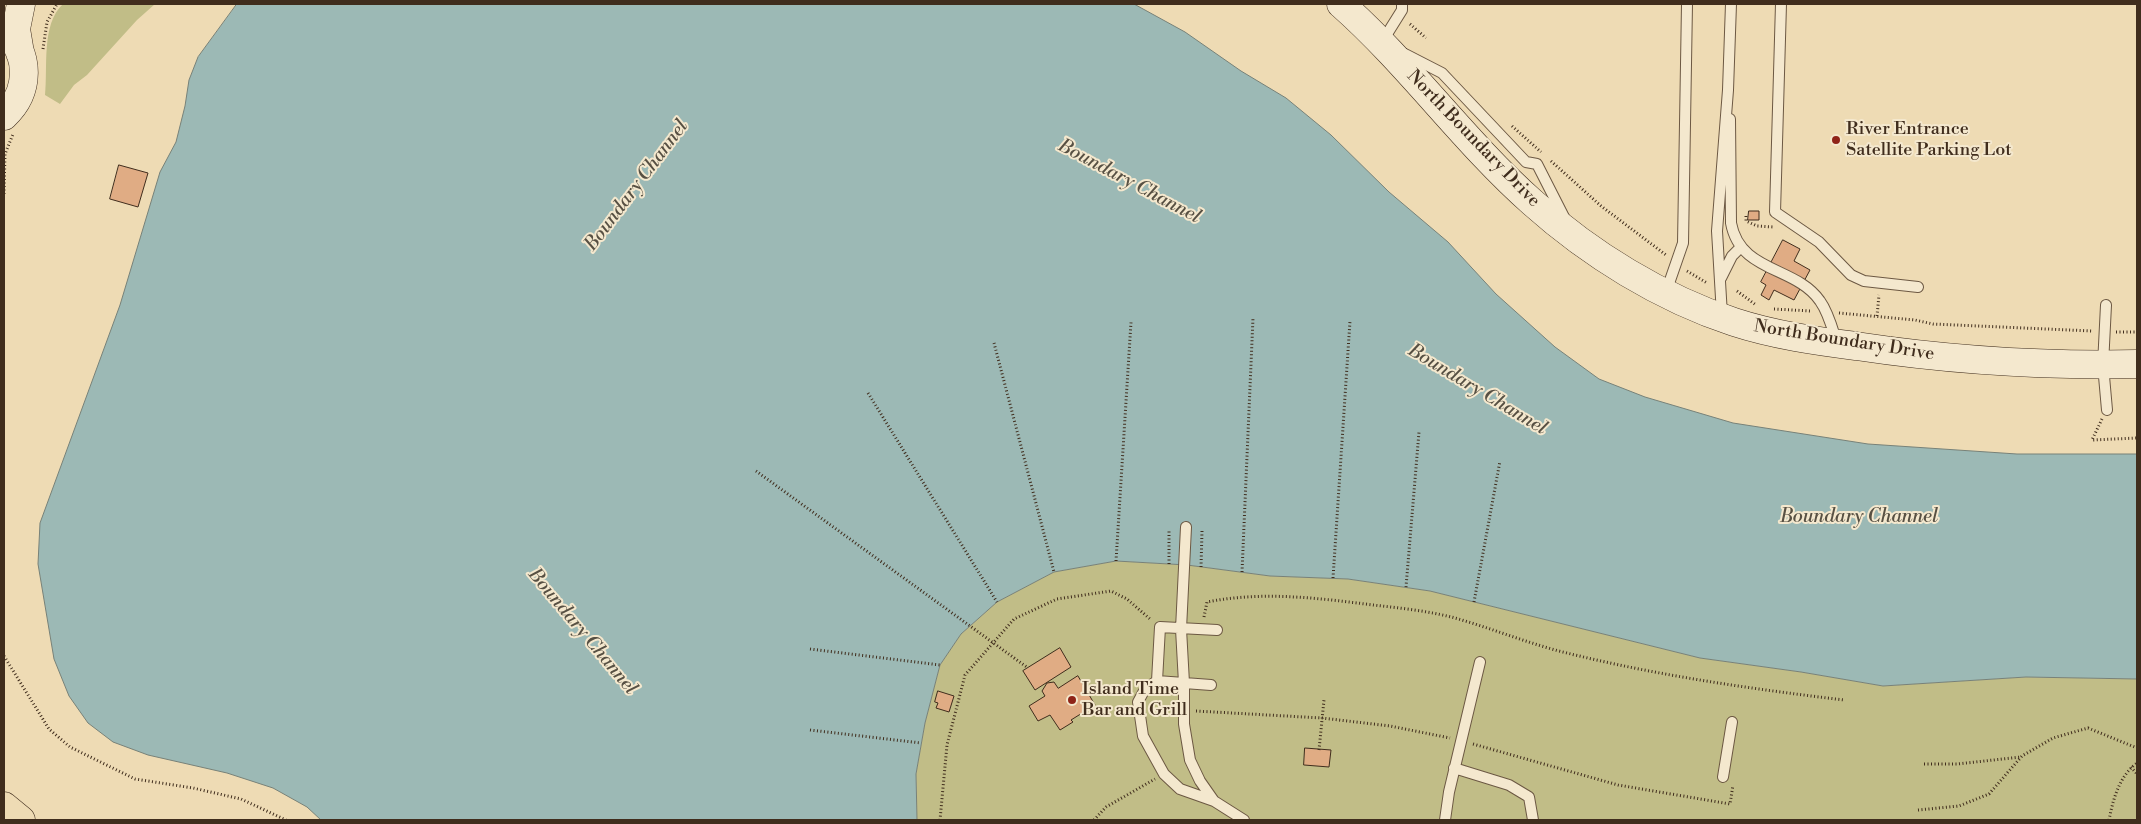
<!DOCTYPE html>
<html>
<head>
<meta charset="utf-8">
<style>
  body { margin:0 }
  #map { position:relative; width:2141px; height:824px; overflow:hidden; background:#eedbb4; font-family:"Libre Bodoni",serif }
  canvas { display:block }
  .frame { position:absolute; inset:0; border:5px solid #402d1d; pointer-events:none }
</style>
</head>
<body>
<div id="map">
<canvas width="2141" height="824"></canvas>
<div class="frame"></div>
</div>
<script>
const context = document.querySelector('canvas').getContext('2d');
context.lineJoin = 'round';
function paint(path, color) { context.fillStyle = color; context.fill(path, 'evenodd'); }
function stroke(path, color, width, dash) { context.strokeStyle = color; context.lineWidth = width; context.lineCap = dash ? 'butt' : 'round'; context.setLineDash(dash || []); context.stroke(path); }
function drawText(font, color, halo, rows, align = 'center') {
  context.font = font + ' "Libre Bodoni",serif'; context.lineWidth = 4; context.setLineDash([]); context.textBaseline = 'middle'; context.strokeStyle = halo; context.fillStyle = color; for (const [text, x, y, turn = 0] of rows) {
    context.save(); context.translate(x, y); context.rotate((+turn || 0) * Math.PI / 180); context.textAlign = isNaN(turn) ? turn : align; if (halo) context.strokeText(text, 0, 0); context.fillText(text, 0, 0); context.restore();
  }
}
const green = new Path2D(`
  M 63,4 L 155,4 L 137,20 L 87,75 L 74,85 L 60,104 L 45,95 C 48,68 41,24 63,4 Z
  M 1116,561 L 1187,565 L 1270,576 L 1348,579 L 1430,591 L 1700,658 L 1801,672 L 1883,686 L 2026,677 L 2137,679 L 2137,820 L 917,820 L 916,774 L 925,723 L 940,665 L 961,634 L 997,602 L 1054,572 Z`);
const water = new Path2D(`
  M 237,4 L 1134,4 L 1185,32 L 1241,71 L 1286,98 L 1331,135 L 1389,192 L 1448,242 L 1496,294 L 1555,347 L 1599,379 L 1645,397 L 1733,423 L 1868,444 L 2017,454 L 2137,454 L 2137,679 L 2026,677 L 1883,686 L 1801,672 L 1700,658 L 1430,591 L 1348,579 L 1270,576 L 1187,565 L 1116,561 L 1054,572 L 997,602 L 961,634 L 940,665 L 925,723 L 916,774 L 917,820 L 321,820 L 307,807 L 273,788 L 227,773 L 148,755 L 113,742 L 88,723 L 69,696 L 54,659 L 38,564 L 40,523 L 120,305 L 160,172 L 176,142 L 185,106 L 189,80 L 198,57 Z`);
const building = new Path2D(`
  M 119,165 L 148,173 L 138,207 L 110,199 Z
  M 1749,211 L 1759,211 L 1759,220 L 1748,220 Z
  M 1783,240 L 1800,249 L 1794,261 L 1810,270 L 1794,300 L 1774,290 L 1769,300 L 1761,295 L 1766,285 L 1761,282 Z
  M 1060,648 L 1071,667 L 1035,690 L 1023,671 Z
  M 1078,676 L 1095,705 L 1071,720 L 1073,722 L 1060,730 L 1050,715 L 1038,721 L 1029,706 L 1045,696 L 1042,691 L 1047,683 L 1054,682 L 1058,688 Z
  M 938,691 L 954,696 L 949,712 L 936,708 L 938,703 L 935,702 Z
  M 1305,748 L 1331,750 L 1329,767 L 1304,765 Z`);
const path = new Path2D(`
  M 1410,24 L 1426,38
  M 43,49 L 47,22 L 57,4
  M 1512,126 L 1541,152
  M 1551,161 L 1601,206 L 1666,255
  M 4,194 L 5,154 L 13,134
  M 1746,216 L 1746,221 L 1757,226 L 1774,227
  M 1687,271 L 1707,283
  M 1737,291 L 1756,305
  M 1774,309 L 1811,311
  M 1839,313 L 1915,320 L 1933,324 L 2092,331
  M 1877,316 L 1879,295
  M 2116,332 L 2137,332
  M 994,343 L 1054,572
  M 868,393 L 997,602
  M 2102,419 L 2092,440 L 2137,438
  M 756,471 L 1028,668
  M 1116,561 L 1131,322
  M 1169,564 L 1169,530
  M 1201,567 L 1202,531
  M 1242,572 L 1253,318
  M 1333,578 L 1350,321
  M 1406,587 L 1419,432
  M 1474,602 L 1500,461
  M 1204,617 L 1207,602 C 1262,591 1318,598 1373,605 C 1400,608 1429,611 1455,618 C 1494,629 1532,645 1571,654 C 1661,676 1752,689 1844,700
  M 810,649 L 940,665
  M 4,656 L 49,729 L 70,747 L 135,779 L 193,788 L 241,799 L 286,820
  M 1196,711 L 1322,718 L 1390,726 L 1450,738
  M 810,730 L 921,743
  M 1473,744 L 1618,785 L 1730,804 L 1733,785
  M 1319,750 L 1324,700
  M 1924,764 L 1957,764 L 2021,757
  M 2131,767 L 2137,774
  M 1918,810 L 1959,806 L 1989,794 L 2022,756 L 2053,738 L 2088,728 L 2137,748
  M 940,820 L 947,745 L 965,675 L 1014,619 L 1057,599 L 1111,591 L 1127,599 L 1150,619
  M 1094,820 L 1106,807 L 1155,779
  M 2109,820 C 2113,800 2119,776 2137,763`);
const lane = new Path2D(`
  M 1781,4 L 1775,212 L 1819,242 L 1851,275 L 1864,281 L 1918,287
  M 1382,42 L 1402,10 L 1402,4
  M 1405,54 L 1442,73 L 1526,162 L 1537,164 L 1565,219
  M 1730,119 L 1731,223 C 1740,273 1796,266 1820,301 C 1828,312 1832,327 1836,340
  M 1721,278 L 1732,256 L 1740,248
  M 1666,292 L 1683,243 L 1687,4
  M 2106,305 L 2103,365 L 2107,410
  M 1722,315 L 1717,231 L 1728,90 L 1731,4
  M 1186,527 L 1181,629 L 1184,683 L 1184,724 L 1190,760 L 1200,781 L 1214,801
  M 1157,681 L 1160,627 L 1217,630
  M 1211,685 L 1157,681 L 1145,689 L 1138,702 L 1143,736 L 1164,774 L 1180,789 L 1214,801 L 1244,820
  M 1454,768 L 1509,785 L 1529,797 L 1533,820
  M 1723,777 L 1732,722
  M 1445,820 L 1449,792 L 1480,662`);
const secondary = new Path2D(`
  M 1341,4 C 1410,65 1464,142 1533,203 C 1590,254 1661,298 1734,322 C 1774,335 1816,341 1856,346 C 1949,360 2044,366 2137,364
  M 4,30 C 31,54 30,92 4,116
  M 20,53 L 16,29 L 21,4`);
const highway = new Path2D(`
  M 4,806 L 21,820`);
const markers = [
  [1836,140,5,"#8f2418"],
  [1072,700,5,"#8f2418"]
];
const poiNames = [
  ["River Entrance",1846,130],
  ["Satellite Parking Lot",1846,151],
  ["Island Time",1082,690],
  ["Bar and Grill",1082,711]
];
const streetNames = [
  ["North Boundary Drive",1473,139,46],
  ["North Boundary Drive",1844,341,9]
];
const waterNames = [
  ["Boundary Channel",1129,182,28],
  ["Boundary Channel",637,186,-53],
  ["Boundary Channel",1477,390,31],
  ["Boundary Channel",1859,517],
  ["Boundary Channel",582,632,50]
];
paint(green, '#c1bd87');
paint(water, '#9cb9b5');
stroke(water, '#778178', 1);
paint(building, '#e0ac84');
stroke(building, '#402d1d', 1);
stroke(lane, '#6c5843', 12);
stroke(secondary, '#402d1d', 29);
stroke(highway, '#402d1d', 29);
stroke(path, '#402d1d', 3, [1, 2.5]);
stroke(lane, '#f4e8ce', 10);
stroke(secondary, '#f4e8ce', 28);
stroke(highway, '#eedbb4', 28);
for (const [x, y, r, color] of markers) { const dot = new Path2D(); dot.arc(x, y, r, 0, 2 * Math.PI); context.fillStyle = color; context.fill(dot); stroke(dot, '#f4e8ce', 2); }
drawText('18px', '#402d1d', '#f4e8ce', poiNames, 'left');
drawText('18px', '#402d1d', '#f4e8ce', streetNames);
drawText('italic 19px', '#575043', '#f4e8ce', waterNames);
</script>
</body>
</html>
